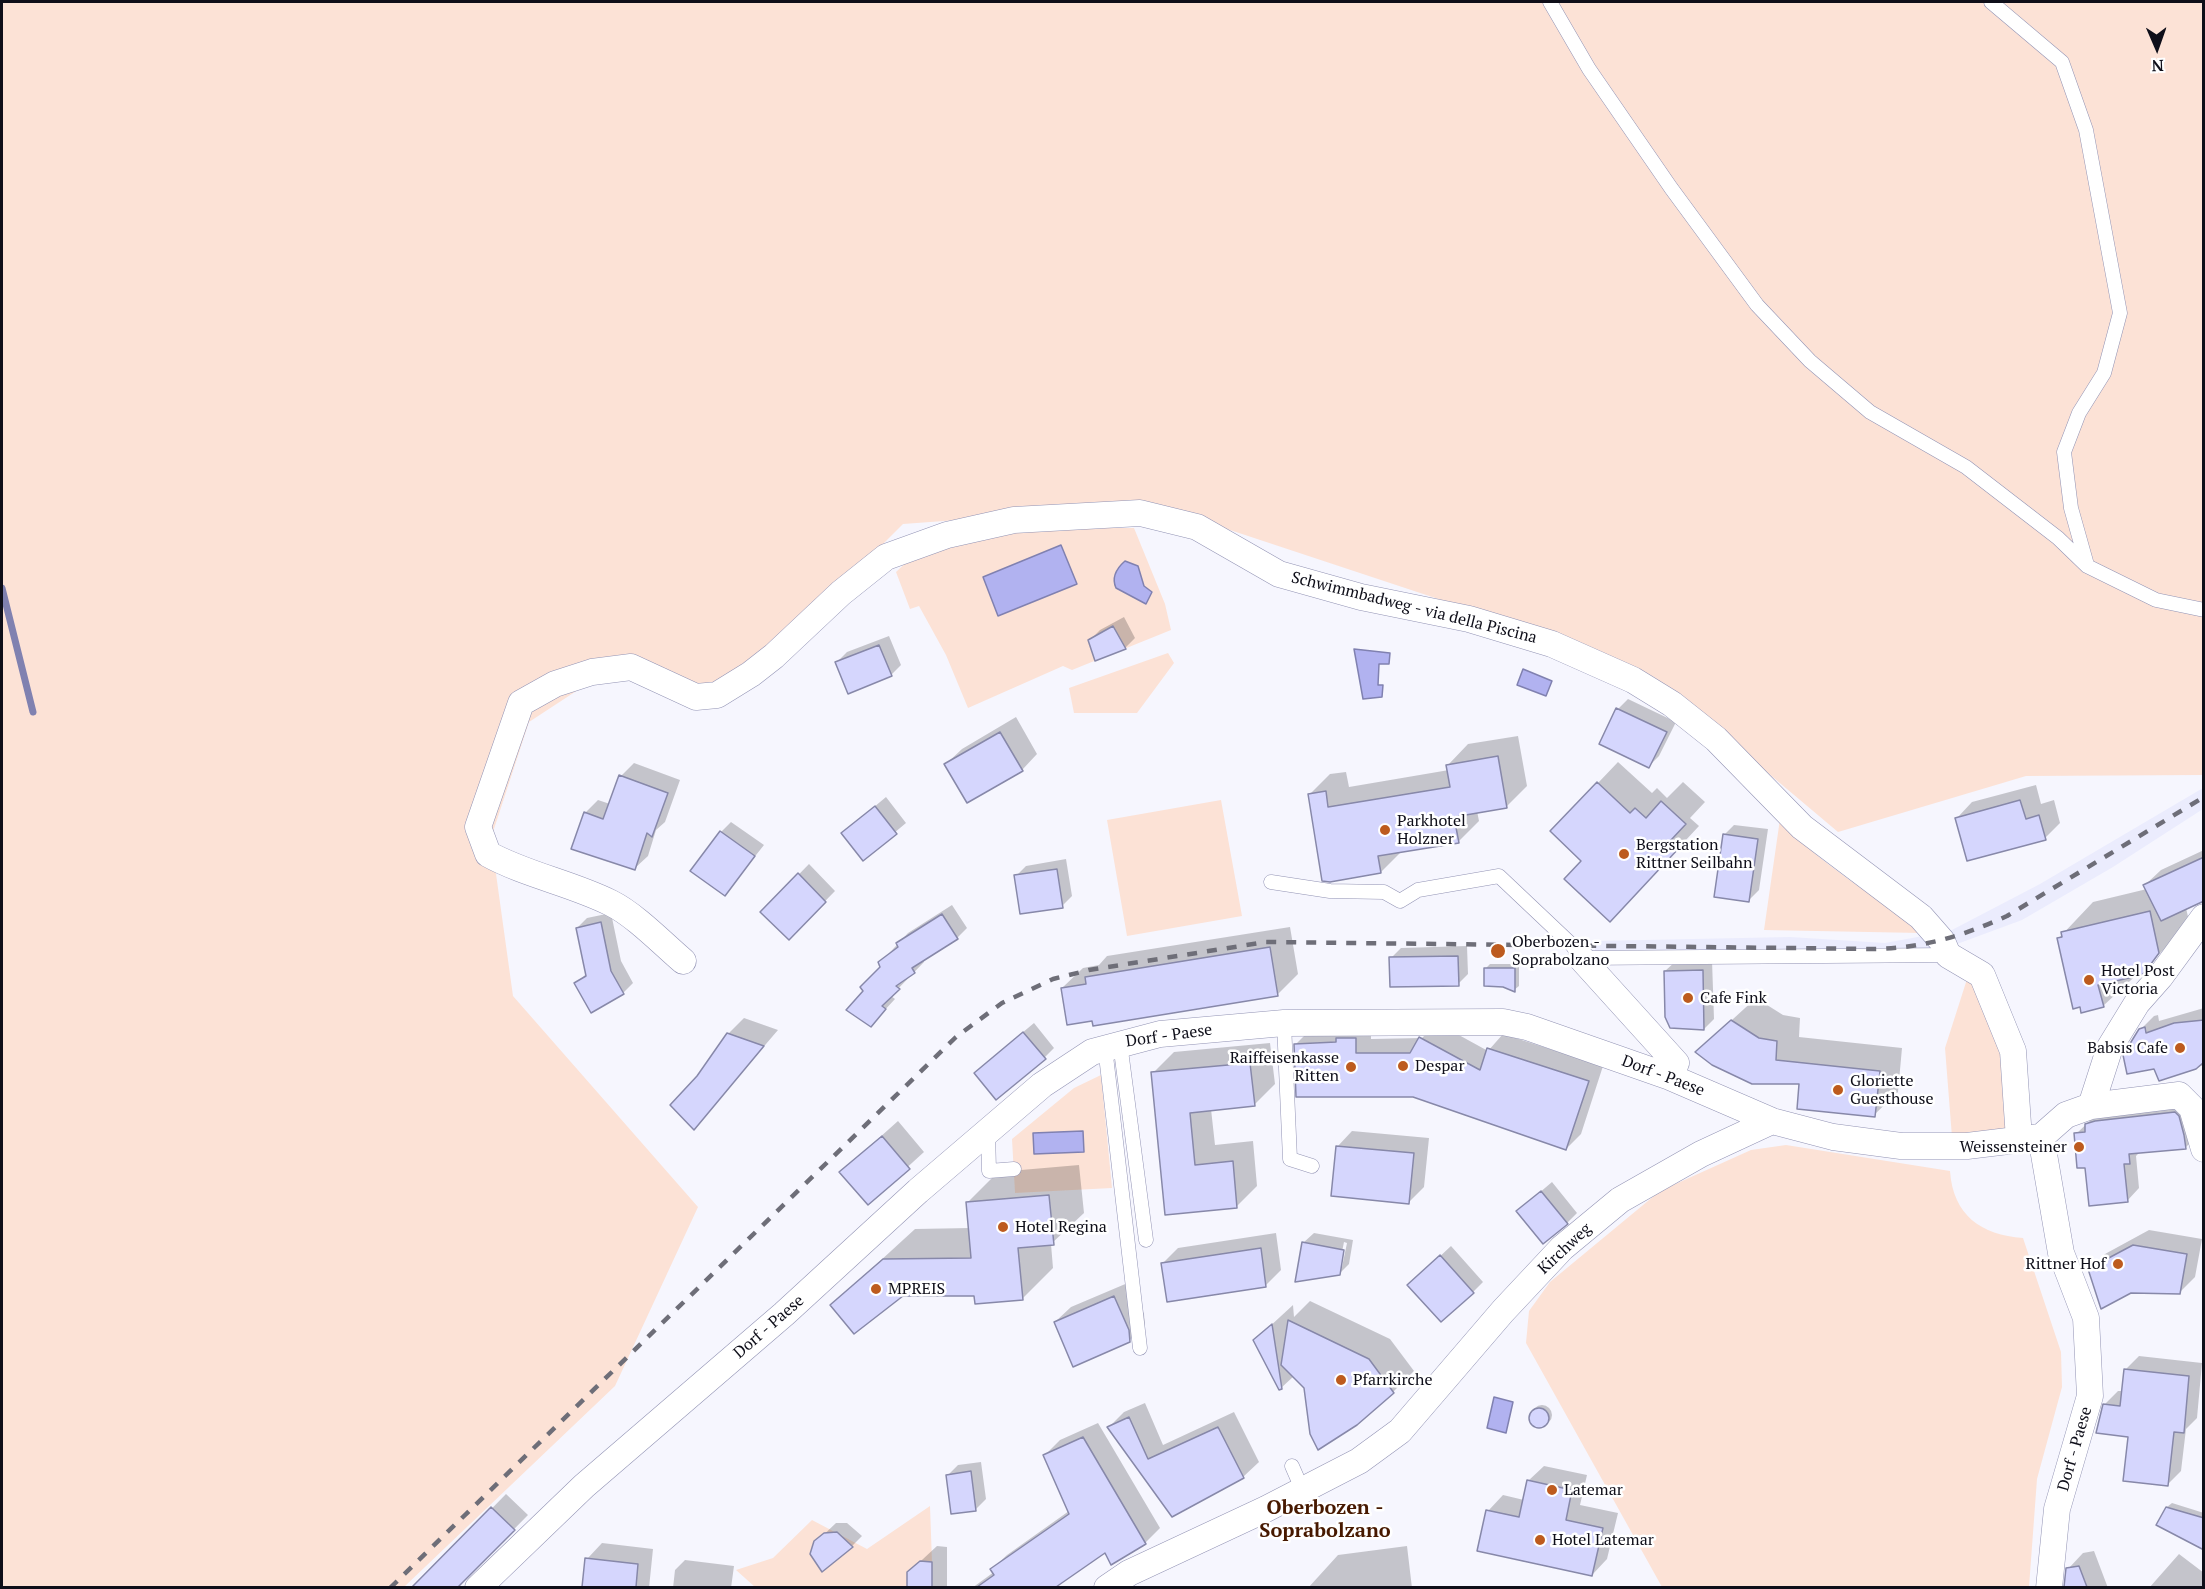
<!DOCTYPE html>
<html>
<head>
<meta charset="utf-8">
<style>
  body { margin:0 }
  #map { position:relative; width:2205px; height:1589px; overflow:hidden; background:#f6f6fe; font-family:"PT Serif",serif }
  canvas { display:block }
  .frame { position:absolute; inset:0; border:3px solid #0e0e19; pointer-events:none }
  .north { position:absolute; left:2127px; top:18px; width:60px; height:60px; -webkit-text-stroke:4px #fff; paint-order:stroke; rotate:178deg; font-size:16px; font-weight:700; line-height:24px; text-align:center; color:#0e0e19 }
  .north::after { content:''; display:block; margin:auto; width:21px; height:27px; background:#0e0e19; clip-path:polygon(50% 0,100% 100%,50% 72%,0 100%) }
</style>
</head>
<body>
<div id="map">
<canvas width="2205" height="1589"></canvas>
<div class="frame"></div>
<div class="north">N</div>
</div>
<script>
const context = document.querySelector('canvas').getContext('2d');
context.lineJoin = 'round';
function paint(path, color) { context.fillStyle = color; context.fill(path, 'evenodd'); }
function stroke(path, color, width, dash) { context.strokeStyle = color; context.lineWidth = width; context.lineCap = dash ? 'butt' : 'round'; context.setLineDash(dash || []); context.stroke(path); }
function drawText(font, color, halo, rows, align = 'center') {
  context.font = font + ' "PT Serif",serif'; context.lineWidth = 5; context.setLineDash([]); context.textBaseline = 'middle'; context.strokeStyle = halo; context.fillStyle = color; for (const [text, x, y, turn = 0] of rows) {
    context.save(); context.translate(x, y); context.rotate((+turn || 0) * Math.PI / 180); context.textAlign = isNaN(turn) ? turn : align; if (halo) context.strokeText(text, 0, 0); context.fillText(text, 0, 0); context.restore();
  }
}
const built = new Path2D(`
  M 2203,788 L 2203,809 L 2113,867 L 2022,920 L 1957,944 L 1922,953 L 1595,953 L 1595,941 L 1790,937 L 1885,943 L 1950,931 L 2040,884 Z`);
const green = new Path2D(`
  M 2,2 L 2203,2 L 2203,775 L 2026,776 L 1838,832 L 1654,677 L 1541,633 L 1230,530 L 1149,506 L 903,524 L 726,701 L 631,675 L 584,686 L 529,722 L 491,838 L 513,996 L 698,1207 L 615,1386 L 404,1587 L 2,1587 Z
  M 1110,528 L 1134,528 L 1165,604 L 1171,630 L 1072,670 L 1063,666 L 968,708 L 946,655 L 919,606 L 910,609 L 896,572 L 914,555 L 1008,532 Z
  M 1168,653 L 1174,663 L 1137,713 L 1074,713 L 1069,688 Z
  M 1221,800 L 1242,916 L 1127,936 L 1107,820 Z
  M 1780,819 C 1818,865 1876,894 1921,933 L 1764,930 Z
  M 1968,976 L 1978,984 L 2008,1052 L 2014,1133 L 1952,1137 L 1945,1048 Z
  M 1101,1075 L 1112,1188 L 1015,1193 L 1012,1139 L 1074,1088 Z
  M 1786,1145 L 1950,1171 C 1953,1215 1981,1235 2023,1238 L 2061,1352 L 2062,1387 L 2037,1479 L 2029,1587 L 1662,1587 L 1526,1343 L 1529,1311 L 1550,1282 L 1660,1191 L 1751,1150 Z
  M 930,1506 L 932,1562 L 920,1561 L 908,1572 L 907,1587 L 755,1587 L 736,1570 L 773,1558 L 812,1520 L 867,1549 Z`);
const water = new Path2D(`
  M 1061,545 L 1077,584 L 998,616 L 983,577 Z
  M 1125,561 L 1138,566 L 1144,586 L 1152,592 L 1146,604 L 1116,588 C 1111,577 1117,568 1125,561 Z
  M 1354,649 L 1390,653 L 1389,664 L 1379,664 L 1378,685 L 1383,685 L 1382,697 L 1363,699 Z
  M 1523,669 L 1552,681 L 1546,696 L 1517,685 Z
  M 1083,1131 L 1084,1152 L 1034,1154 L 1033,1133 Z
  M 1494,1397 L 1513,1402 L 1506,1433 L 1487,1428 Z`);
const shadow = new Path2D(`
  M 1124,617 L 1135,638 L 1125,648 L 1090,640 L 1100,630 Z
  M 889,636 L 901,665 L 891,675 L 837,662 L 847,652 Z
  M 1628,699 L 1676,722 L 1659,756 L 1649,766 L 1618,709 Z
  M 1016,717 L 1037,754 L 1022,770 L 946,764 L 962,749 Z
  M 1518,736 L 1527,786 L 1506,807 L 1477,811 L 1479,821 L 1458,842 L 1402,851 L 1381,872 L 1309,795 L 1330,774 L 1346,772 L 1349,787 L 1449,770 L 1448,765 L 1468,744 Z
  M 1618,762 L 1652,793 L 1657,788 L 1667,798 L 1683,782 L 1705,802 L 1690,818 L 1699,826 L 1630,900 L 1583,861 L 1598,783 Z
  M 634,763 L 680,780 L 665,822 L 656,830 L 648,856 L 635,868 L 585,813 L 598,800 L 610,804 L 621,776 Z
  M 2036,785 L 2041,804 L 2054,800 L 2060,823 L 2045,838 L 1957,818 L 1972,802 Z
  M 886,797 L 906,823 L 863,859 L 843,833 Z
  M 731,822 L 764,845 L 725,894 L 721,832 Z
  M 1734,825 L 1768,829 L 1759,890 L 1749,900 L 1724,835 Z
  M 2204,850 L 2204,899 L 2186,908 L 2189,921 L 2172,942 L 2103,1006 L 2058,939 L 2093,902 L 2147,889 L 2145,885 L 2161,870 Z
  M 1066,859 L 1072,896 L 1062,906 L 1016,876 L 1026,866 Z
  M 809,864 L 835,891 L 789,938 L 762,912 Z
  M 952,905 L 967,928 L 957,938 L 923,959 L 924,962 L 891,996 L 895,999 L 871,1025 L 882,967 L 880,963 L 908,933 Z
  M 611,913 L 621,961 L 633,983 L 623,993 L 576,984 L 586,974 L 577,928 L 587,918 Z
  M 1290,927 L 1298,974 L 1277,995 L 1093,1019 L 1062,988 L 1083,968 L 1099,965 L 1107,956 Z
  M 1467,946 L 1468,974 L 1458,984 L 1391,958 L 1401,948 Z
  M 1712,960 L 1714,1019 L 1704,1029 L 1665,971 L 1676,961 Z
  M 1490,964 L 1519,964 L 1519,986 L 1514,990 L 1485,969 Z
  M 1756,998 L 1783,1015 L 1800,1018 L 1799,1037 L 1902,1048 L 1898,1092 L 1874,1115 L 1801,1083 L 1697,1052 Z
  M 2204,1008 L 2204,1065 L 2160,1079 L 2140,1030 L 2154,1016 L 2158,1015 L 2159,1021 Z
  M 744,1018 L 778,1030 L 694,1128 L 698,1077 L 728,1034 Z
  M 1034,1023 L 1054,1048 L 1044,1058 L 986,1063 Z
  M 1371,1023 L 1371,1039 L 1422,1038 L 1437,1023 L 1488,1051 L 1503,1034 L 1603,1066 L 1581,1134 L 1566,1149 L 1295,1045 L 1311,1029 Z
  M 1270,1043 L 1275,1084 L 1254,1105 L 1211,1109 L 1215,1145 L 1253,1141 L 1257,1186 L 1237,1206 L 1167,1213 L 1153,1073 L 1174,1052 Z
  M 2187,1100 L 2197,1136 L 2185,1148 L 2140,1152 L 2136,1156 L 2139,1188 L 2127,1201 L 2086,1167 L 2076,1134 L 2099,1112 Z
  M 898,1121 L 924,1152 L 868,1203 L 841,1172 Z
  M 1352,1131 L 1429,1138 L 1424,1187 L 1409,1202 L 1337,1147 Z
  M 1079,1165 L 1084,1213 L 1051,1244 L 1053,1268 L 1022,1299 L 976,1295 L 903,1295 L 832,1305 L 915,1229 L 970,1228 L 967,1203 L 998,1172 Z
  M 1552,1182 L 1577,1213 L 1567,1223 L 1518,1211 Z
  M 2149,1230 L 2202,1239 L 2195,1277 L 2179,1293 L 2131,1292 L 2090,1270 L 2105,1254 Z
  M 1276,1233 L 1281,1270 L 1266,1285 L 1162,1264 L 1178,1248 Z
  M 1314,1233 L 1353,1240 L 1349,1264 L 1339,1274 L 1303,1243 ZM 1344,1242 L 1347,1243 L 1342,1267 L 1339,1267 Z
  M 1451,1246 L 1483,1282 L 1473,1292 L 1420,1275 Z
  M 1130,1282 L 1144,1314 L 1145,1325 L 1129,1341 L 1055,1322 L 1071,1307 Z
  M 1310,1301 L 1390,1339 L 1414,1371 L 1393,1392 L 1305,1387 L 1294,1376 L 1281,1388 L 1255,1340 L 1293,1305 L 1294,1317 Z
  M 2139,1356 L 2202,1363 L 2197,1418 L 2186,1429 L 2181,1471 L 2167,1485 L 2105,1404 L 2118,1391 L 2123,1391 L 2125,1370 Z
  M 1145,1403 L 1163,1445 L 1234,1412 L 1259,1462 L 1243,1477 L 1173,1515 L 1109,1427 L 1124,1412 Z
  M1532 1415a10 10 0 1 1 20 0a10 10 0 1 1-20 0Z
  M 1098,1423 L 1160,1528 L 1145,1543 L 1105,1551 L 1053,1588 L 972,1588 L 994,1572 L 992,1569 L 1007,1555 L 1069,1511 L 1045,1455 L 1060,1440 Z
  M 981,1462 L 986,1499 L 976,1509 L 948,1475 L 958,1465 Z
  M 1544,1466 L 1587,1475 L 1580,1505 L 1618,1513 L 1607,1559 L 1592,1575 L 1488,1511 L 1503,1495 L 1524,1500 L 1528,1481 Z
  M 506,1494 L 528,1515 L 456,1588 L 414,1588 Z
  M 2172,1503 L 2204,1513 L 2204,1549 L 2167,1507 Z
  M 836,1523 L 847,1523 L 862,1536 L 852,1546 L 816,1542 Z
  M 602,1543 L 653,1549 L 649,1588 L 584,1588 L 587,1559 Z
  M 937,1546 L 947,1547 L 947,1588 L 908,1588 L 909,1572 Z
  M 1407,1546 L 1412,1588 L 1308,1588 L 1338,1555 Z
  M 2094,1551 L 2108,1588 L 2066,1588 L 2068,1569 L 2083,1553 Z
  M 2179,1554 L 2204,1573 L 2204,1588 L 2149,1588 Z
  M 685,1560 L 734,1566 L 731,1588 L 673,1588 L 675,1570 Z`);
const stream = new Path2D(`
  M 2,588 L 33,712`);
const building = new Path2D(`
  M 1113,626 L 1126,649 L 1095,661 L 1088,640 Z
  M 879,645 L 892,676 L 848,694 L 835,662 Z
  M 1616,708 L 1667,732 L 1649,768 L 1599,744 Z
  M 1000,732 L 1023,771 L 967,803 L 944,764 Z
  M 1498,756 L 1507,808 L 1454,817 L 1459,843 L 1378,856 L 1381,873 L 1330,882 L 1322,881 L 1308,794 L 1326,791 L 1328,807 L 1450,787 L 1446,765 Z
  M 619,775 L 668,793 L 652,837 L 647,833 L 635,870 L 571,849 L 584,812 L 603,819 Z
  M 1597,782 L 1630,813 L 1635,808 L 1646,818 L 1661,801 L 1686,824 L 1671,840 L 1679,848 L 1610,922 L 1564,879 L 1581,861 L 1550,831 Z
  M 2020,800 L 2026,819 L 2039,815 L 2046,840 L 1967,861 L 1955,818 Z
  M 875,806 L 897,834 L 863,861 L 841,833 Z
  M 720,831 L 755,856 L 725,896 L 690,871 Z
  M 1723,834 L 1758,839 L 1749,902 L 1714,897 Z
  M 2204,857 L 2204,901 L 2161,921 L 2143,885 Z
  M 1057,869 L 1063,908 L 1020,914 L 1014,875 Z
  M 798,873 L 826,902 L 789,940 L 760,912 Z
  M 2150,911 L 2159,953 L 2148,968 L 2142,975 L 2098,985 L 2104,1007 L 2081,1013 L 2080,1007 L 2073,1009 L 2057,938 L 2062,937 L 2061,932 Z
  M 942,914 L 958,939 L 912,968 L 915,973 L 896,986 L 900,989 L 882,1006 L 886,1009 L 871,1027 L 846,1010 L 863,991 L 860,987 L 880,967 L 878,962 L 898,947 L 896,943 Z
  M 601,922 L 611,971 L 624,994 L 591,1013 L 574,983 L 586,976 L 576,928 Z
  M 1270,947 L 1278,996 L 1093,1026 L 1092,1021 L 1067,1025 L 1061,988 L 1086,984 L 1085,977 Z
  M 1458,956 L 1459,986 L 1390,987 L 1389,957 Z
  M 1484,968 L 1515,968 L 1515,992 L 1503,987 L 1484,986 Z
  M 1703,970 L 1704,1030 L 1670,1028 L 1665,1017 L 1664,971 Z
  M 1731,1020 L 1759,1038 L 1777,1041 L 1776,1060 L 1880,1071 L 1875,1117 L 1797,1109 L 1799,1084 L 1752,1084 L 1712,1065 L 1695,1052 Z
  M 2204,1020 L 2204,1062 L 2196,1069 L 2159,1081 L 2154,1069 L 2127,1074 L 2123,1055 L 2139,1029 L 2145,1027 L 2146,1033 L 2174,1023 Z
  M 1023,1032 L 1046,1059 L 996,1100 L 974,1073 Z
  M 727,1033 L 764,1046 L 694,1130 L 670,1105 L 697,1076 Z
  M 1419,1037 L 1480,1070 L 1487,1048 L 1589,1081 L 1566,1150 L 1413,1097 L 1296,1097 L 1294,1044 L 1336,1042 L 1336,1038 L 1356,1038 L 1356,1053 L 1410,1053 Z
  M 1250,1063 L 1255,1106 L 1190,1113 L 1195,1165 L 1233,1161 L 1237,1208 L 1165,1215 L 1151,1072 Z
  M 2175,1112 L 2179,1116 L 2184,1135 L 2186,1149 L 2129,1154 L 2130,1164 L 2124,1164 L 2128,1202 L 2089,1206 L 2085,1168 L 2077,1168 L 2074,1133 L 2085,1132 L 2085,1124 L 2095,1121 Z
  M 882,1136 L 910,1169 L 868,1205 L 839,1172 Z
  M 1336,1146 L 1414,1153 L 1409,1204 L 1331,1196 Z
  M 1541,1191 L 1568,1224 L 1543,1244 L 1516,1211 Z
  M 1049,1195 L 1054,1245 L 1018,1248 L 1023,1300 L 975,1304 L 974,1296 L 903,1296 L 854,1334 L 830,1305 L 883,1259 L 971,1258 L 966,1202 Z
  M 1302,1242 L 1344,1250 L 1340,1275 L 1295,1282 Z
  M 2133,1245 L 2187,1254 L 2180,1294 L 2131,1293 L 2101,1309 L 2088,1269 Z
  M 1261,1248 L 1266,1287 L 1167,1302 L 1161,1263 Z
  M 1440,1255 L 1474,1293 L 1441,1322 L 1407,1285 Z
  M 1114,1296 L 1129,1330 L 1130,1342 L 1073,1367 L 1054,1322 Z
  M 1288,1320 L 1369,1359 L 1394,1393 L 1357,1425 L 1318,1450 L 1310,1434 L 1304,1388 L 1281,1365 Z
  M 1272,1324 L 1282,1389 L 1279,1390 L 1253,1340 Z
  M 2124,1369 L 2189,1376 L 2184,1433 L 2174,1432 L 2168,1486 L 2123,1481 L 2128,1437 L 2096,1433 L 2103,1404 L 2120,1406 Z
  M1529 1418a10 10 0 1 1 20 0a10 10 0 1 1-20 0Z
  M 1129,1417 L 1148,1459 L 1218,1427 L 1244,1478 L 1172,1517 L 1107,1427 Z
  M 1083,1437 L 1146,1544 L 1111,1565 L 1105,1553 L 1056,1587 L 977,1587 L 994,1575 L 990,1569 L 1069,1514 L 1043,1455 Z
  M 971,1471 L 976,1511 L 951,1514 L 946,1475 Z
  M 1527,1480 L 1572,1490 L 1566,1520 L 1603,1528 L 1592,1576 L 1477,1551 L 1486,1510 L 1519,1517 Z
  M 491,1507 L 515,1530 L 458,1587 L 412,1587 Z
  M 2166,1507 L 2204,1518 L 2204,1550 L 2156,1525 Z
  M 837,1532 L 853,1547 L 822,1572 L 810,1554 L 814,1541 L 824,1533 Z
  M 585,1558 L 638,1564 L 636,1587 L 582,1587 Z
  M 920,1561 L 932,1562 L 932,1587 L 907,1587 L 907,1572 Z
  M 2079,1566 L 2087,1587 L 2064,1587 L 2066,1568 Z`);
const service = new Path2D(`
  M 1550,2 L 1589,69 L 1671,188 L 1757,305 L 1810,361 L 1870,412 L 1966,467 L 2058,538 L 2087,566 L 2156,600 L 2204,610
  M 1991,2 L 2062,62 L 2086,130 L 2120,313 L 2104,373 L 2079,413 L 2064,452 L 2071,508 L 2087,565
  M 1271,882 L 1330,891 L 1384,892 L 1400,901 L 1418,890 L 1499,876 L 1572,945 L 1581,958 L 1948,955
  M 1284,1023 L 1290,1159 L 1312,1166
  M 1120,1043 L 1146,1240
  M 1105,1047 L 1140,1348
  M 988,1131 L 989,1171 L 1014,1169
  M 1292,1466 L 1302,1489`);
const minor = new Path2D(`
  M 1581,958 L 1676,1063 L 1670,1077
  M 683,961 C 662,943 635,915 611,903 C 571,883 526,875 488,854 L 478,827 L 521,703 L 555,684 L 592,672 L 631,667 L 696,697 L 717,695 L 751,674 L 774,656 L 841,593 L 886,557 L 947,535 L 1014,520 L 1140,513 L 1197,527 L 1279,574 L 1361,597 L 1469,619 L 1552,644 L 1633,680 L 1672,704 L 1716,739 L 1802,827 L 1921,917 L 1942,941 L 1948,955 L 1982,975 L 2013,1051 L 2019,1139
  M 2091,1106 L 2110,1047 L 2137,1003 L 2160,977 L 2204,917
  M 2041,1137 L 2061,1253 L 2086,1318 L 2090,1396 L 2057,1509 L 2049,1588
  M 478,1588 L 584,1486 L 784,1314 L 918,1191 L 1042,1085 L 1092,1052 L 1160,1034 L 1284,1023 L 1503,1022 L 1527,1027 L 1670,1077 L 1772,1121 L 1833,1137 L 1901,1146 L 1967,1146 L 2041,1137 L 2066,1115 L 2091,1106 L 2179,1095 L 2192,1108 L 2204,1149
  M 1107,1588 L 1129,1573 L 1266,1509 L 1359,1461 L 1400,1431 L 1503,1311 L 1562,1248 L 1620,1200 L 1701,1154 L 1772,1121`);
const rail = new Path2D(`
  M 390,1588 L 956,1037 L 1002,1003 L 1053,979 L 1089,970 L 1266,942 L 1875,949 C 1923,948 1963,936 2007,916 L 2204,797`);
const markers = [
  [1385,830,6,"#bd5b1e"],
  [1624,854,6,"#bd5b1e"],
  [1498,951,8,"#bd5b1e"],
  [2089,980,6,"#bd5b1e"],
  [1688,998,6,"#bd5b1e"],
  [2180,1048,6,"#bd5b1e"],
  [1403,1066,6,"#bd5b1e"],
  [1351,1067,6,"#bd5b1e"],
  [1838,1090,6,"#bd5b1e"],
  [2079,1147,6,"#bd5b1e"],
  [1003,1227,6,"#bd5b1e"],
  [2118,1264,6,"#bd5b1e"],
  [876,1289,6,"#bd5b1e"],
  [1341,1380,6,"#bd5b1e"],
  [1552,1490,6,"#bd5b1e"],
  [1540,1540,6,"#bd5b1e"]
];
const streetNames = [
  ["Schwimmbadweg - via della Piscina",1414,608,14],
  ["Dorf - Paese",1169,1036,-8],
  ["Dorf - Paese",1663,1076,21],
  ["Kirchweg",1565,1249,-43],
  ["Dorf - Paese",769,1327,-41],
  ["Dorf - Paese",2075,1449,-74]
];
const poiNames = [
  ["Parkhotel",1397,821],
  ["Holzner",1397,839],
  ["Bergstation",1636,845],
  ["Rittner Seilbahn",1636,863],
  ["Oberbozen -",1512,942],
  ["Soprabolzano",1512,960],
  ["Hotel Post",2101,971],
  ["Victoria",2101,989],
  ["Cafe Fink",1700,998],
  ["Babsis Cafe",2168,1048,"right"],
  ["Raiffeisenkasse",1339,1058,"right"],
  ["Ritten",1339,1076,"right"],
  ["Despar",1415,1066],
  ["Gloriette",1850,1081],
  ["Guesthouse",1850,1099],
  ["Weissensteiner",2067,1147,"right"],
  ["Hotel Regina",1015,1227],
  ["Rittner Hof",2106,1264,"right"],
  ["MPREIS",888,1289],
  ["Pfarrkirche",1353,1380],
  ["Latemar",1564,1490],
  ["Hotel Latemar",1552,1540]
];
const quarterNames = [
  ["Oberbozen -",1325,1508],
  ["Soprabolzano",1325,1531]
];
paint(built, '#ebecfd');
paint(green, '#fce2d6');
paint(water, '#b1b2f0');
stroke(water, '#8081b0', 1.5);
paint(shadow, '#0003');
stroke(stream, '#8081b0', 7);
paint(building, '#d5d6fd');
stroke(building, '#8788a9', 1.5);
stroke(service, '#9293b4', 15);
stroke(minor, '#9293b4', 27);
stroke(service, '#fff', 14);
stroke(minor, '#fff', 26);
stroke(rail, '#6e6e78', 4.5, [10, 10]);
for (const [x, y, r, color] of markers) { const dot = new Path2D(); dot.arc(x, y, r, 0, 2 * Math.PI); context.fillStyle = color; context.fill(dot); stroke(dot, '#fff', 2); }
drawText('16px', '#0e0e19', '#fff', streetNames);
drawText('16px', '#0e0e19', '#fff', poiNames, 'left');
drawText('bold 20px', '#471900', '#fff', quarterNames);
</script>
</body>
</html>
